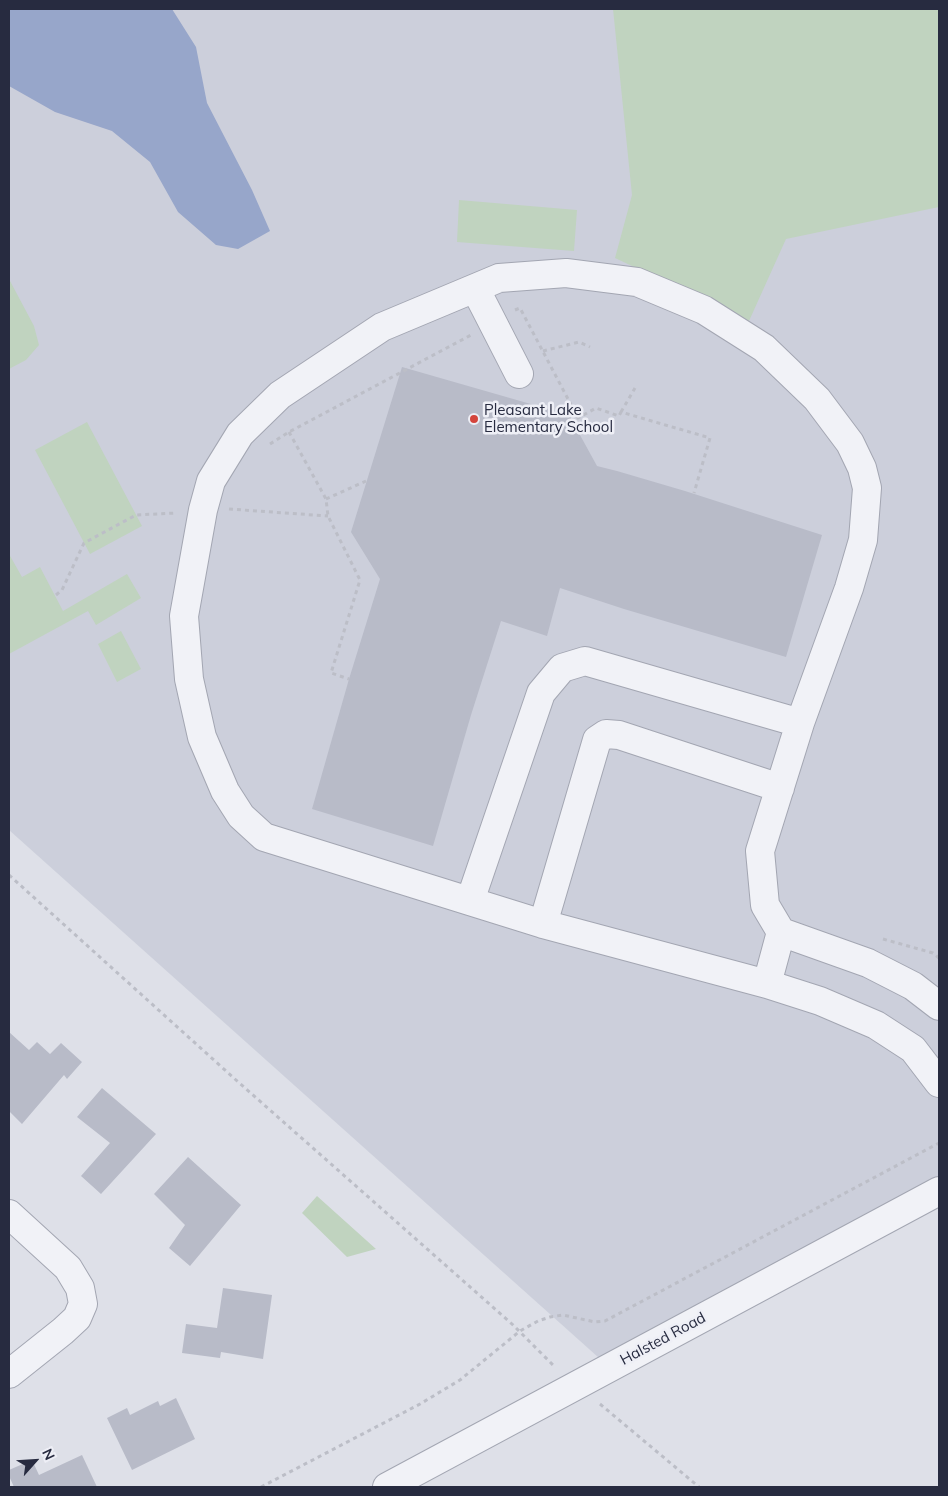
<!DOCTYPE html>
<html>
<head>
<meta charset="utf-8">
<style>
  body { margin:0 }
  #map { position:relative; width:948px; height:1496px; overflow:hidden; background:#dee0e8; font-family:Mulish,sans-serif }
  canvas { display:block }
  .frame { position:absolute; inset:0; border:10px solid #272b40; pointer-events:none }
  .north { position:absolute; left:10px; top:1436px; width:50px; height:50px; -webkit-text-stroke:4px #eeeff6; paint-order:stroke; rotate:64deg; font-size:14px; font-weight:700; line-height:20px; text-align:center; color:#272b40 }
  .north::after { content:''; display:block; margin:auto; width:18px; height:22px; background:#272b40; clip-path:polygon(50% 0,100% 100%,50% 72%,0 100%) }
</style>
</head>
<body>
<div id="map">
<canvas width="948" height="1496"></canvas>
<div class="frame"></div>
<div class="north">N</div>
</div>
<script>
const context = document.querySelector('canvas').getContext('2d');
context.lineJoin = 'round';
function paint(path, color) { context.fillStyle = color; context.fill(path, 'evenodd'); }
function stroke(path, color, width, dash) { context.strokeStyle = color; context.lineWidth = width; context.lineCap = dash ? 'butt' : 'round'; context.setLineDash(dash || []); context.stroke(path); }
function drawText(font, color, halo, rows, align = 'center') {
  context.font = font + ' Mulish,sans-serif'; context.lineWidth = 5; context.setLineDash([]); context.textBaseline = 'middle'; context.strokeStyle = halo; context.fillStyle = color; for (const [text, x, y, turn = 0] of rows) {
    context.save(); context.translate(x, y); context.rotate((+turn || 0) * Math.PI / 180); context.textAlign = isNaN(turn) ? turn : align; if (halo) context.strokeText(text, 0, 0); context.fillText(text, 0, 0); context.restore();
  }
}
const built = new Path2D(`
  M 9,9 L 939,9 L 939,1190 L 608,1366 L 9,830 Z`);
const green = new Path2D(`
  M 613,9 L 939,9 L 939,207 L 786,239 L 749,321 L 615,258 L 632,195 Z
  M 459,200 L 577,210 L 574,251 L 457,242 Z
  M 9,279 L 34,326 L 39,345 L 26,360 L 9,369 Z
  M 87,422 L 142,526 L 90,554 L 35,450 Z
  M 9,554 L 22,577 L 40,567 L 63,611 L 127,574 L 141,598 L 96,625 L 88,611 L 9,654 Z
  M 121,631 L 141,669 L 117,682 L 98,644 Z
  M 317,1196 L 376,1249 L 347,1257 L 302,1213 Z`);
const water = new Path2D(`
  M 9,9 L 172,9 L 196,47 L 207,103 L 252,190 L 270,231 L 238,249 L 216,245 L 178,212 L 150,162 L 112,131 L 55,112 L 9,86 Z`);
const building = new Path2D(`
  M 402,367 L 569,415 L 597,466 L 617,471 L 685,491 L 822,535 L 786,657 L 624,609 L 560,588 L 547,636 L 501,621 L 471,715 L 433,846 L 312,809 L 349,679 L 380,579 L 351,532 Z
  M 9,1032 L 29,1050 L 37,1042 L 50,1054 L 61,1043 L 82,1062 L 67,1079 L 64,1075 L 22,1124 L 9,1111 Z
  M 102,1088 L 156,1134 L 101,1194 L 81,1176 L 110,1143 L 77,1117 Z
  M 188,1157 L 241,1205 L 190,1266 L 169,1248 L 185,1225 L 154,1194 Z
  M 223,1288 L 272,1295 L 263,1359 L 221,1352 L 220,1358 L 182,1353 L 186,1324 L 217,1328 Z
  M 176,1398 L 195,1439 L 132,1470 L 107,1418 L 127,1408 L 130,1415 L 158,1401 L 160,1406 Z
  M 82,1455 L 97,1487 L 14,1487 L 9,1476 L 9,1470 L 32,1460 L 39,1475 Z`);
const path = new Path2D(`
  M 515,310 L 520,308 L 578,418 L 596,408 L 619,416 L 621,412 L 710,438 L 694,493
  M 543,351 L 579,342 L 590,347
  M 621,412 L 635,388
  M 289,432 L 326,499 L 328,516 L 360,580 L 331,673 L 349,679
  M 270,444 L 289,432 L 471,335
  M 326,499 L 366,481
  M 229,509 L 328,516
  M 56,595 L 62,590 L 84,543 L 136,515 L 176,513
  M 9,875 L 236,1080 L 512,1324 L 554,1366
  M 883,939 L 933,953 L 939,958
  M 600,1404 L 699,1487
  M 261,1487 L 420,1404 L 460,1380 L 520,1331 L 538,1321 L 550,1317 L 563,1315 L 595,1322 L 605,1321 L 939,1143`);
const minor = new Path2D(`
  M 475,288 L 519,374
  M 470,901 L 541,693 L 562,668 L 585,661 L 800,723
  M 543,924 L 597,740 L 606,734 L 619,735 L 780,788
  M 767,984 L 781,932
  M 939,1006 L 913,986 L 868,963 L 781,932 L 765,905 L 760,851 L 800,723 L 849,588 L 863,540 L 867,488 L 862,468 L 850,443 L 817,399 L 764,348 L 704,310 L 637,282 L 566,273 L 499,278 L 382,327 L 280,395 L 240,434 L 211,481 L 203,510 L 184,616 L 189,679 L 202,737 L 225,791 L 241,816 L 264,837 L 543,924 L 767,984 L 820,1001 L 876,1025 L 913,1049 L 939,1083
  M 9,1214 L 68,1268 L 80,1288 L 83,1304 L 77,1318 L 63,1331 L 9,1374
  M 387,1487 L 939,1191`);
const markers = [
  [474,419,5,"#d4443c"]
];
const poiNames = [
  ["Pleasant Lake",484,410],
  ["Elementary School",484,427]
];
const streetNames = [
  ["Halsted Road",663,1339,-28]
];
paint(built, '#cccfdb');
paint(green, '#c0d3bf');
paint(water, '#97a6ca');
paint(building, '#b8bbc8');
stroke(minor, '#a3a6b2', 30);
stroke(path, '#bcbec7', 3, [4, 4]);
stroke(minor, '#f1f2f7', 28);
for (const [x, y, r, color] of markers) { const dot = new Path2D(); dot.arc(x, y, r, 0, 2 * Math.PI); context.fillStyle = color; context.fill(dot); stroke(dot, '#eeeff6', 2); }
drawText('15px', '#272b40', '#eeeff6', poiNames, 'left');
drawText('15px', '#272b40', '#eeeff6', streetNames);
</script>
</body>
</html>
